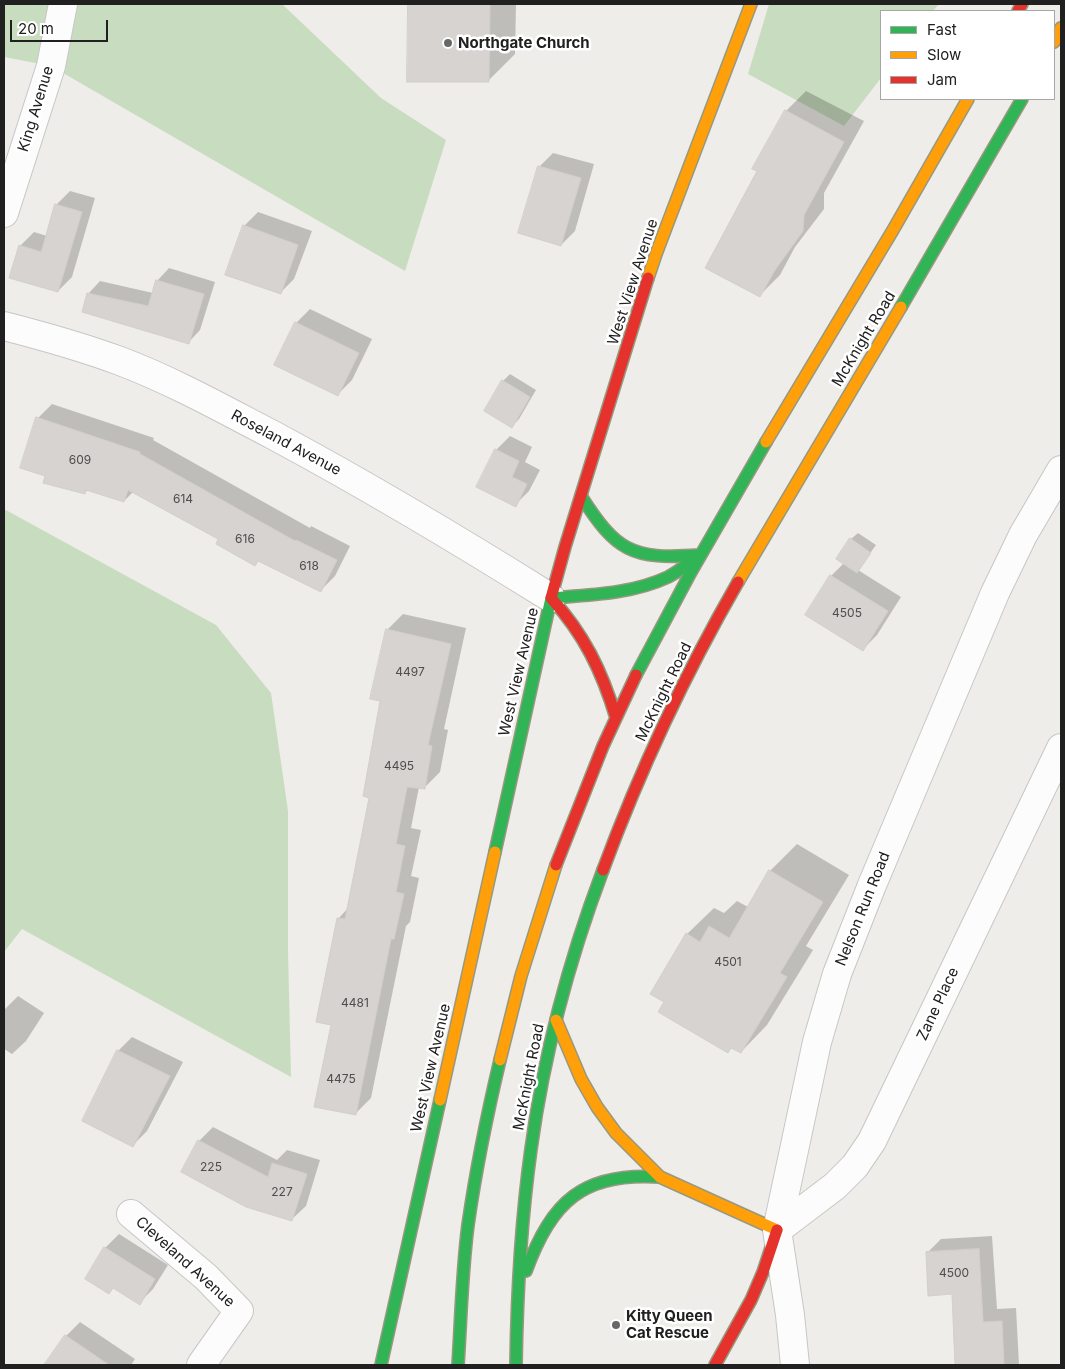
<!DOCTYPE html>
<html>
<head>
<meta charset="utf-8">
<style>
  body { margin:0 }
  #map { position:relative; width:1065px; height:1369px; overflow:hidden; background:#efede9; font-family:Inter,sans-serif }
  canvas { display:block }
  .frame { position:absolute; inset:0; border:5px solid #202020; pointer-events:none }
  .legend { position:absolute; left:880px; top:10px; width:175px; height:90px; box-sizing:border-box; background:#fff; border:1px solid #a6a6a6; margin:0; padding:6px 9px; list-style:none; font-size:15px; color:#202020 }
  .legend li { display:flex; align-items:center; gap:10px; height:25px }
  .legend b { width:25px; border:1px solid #a6a6a6 }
  .scale { position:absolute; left:10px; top:20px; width:98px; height:22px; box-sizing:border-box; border:2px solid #202020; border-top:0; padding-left:6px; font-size:15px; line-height:18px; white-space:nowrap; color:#202020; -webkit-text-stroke:4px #fff; paint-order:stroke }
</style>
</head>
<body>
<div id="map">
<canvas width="1065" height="1369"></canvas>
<div class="frame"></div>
<ul class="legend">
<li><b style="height:6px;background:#30b455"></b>Fast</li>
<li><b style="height:6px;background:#ff9f0a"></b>Slow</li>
<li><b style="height:6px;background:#e5322d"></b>Jam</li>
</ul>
<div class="scale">20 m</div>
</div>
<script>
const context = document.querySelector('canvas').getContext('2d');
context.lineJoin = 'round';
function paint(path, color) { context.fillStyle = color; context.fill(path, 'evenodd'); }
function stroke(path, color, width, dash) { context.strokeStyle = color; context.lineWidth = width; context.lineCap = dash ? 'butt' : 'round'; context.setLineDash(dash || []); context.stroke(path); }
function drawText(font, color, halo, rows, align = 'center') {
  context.font = font + ' Inter,sans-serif'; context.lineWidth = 5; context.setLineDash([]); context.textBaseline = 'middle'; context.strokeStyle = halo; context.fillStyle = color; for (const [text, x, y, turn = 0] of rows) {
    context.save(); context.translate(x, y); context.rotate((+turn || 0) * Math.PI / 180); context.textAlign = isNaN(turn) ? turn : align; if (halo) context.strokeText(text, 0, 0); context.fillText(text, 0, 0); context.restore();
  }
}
const forest = new Path2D(`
  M 4,4 L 282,4 L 381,98 L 446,140 L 405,271 L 51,66 L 4,57 Z
  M 769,4 L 939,4 L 933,11 L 881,11 L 881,78 L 844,126 L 748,74 Z
  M 4,509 L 216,625 L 271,693 L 288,811 L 288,950 L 291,1077 L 22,929 L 4,952 Z`);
const shadow = new Path2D(`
  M 409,4 L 516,4 L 515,54 L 489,80 L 408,80 Z
  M 806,91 L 864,121 L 824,193 L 824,209 L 795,247 L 780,275 L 760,295 L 758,171 L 786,111 Z
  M 553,153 L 594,164 L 575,231 L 561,245 L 539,167 Z
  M 70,191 L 95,198 L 72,277 L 58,291 L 20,246 L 34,232 L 47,236 L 56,205 Z
  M 258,212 L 312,231 L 294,279 L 280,293 L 244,226 Z
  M 169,268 L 215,282 L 200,330 L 188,343 L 88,294 L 100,281 L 153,293 L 157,281 Z
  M 310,309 L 372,339 L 352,380 L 338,394 L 296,323 Z
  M 510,374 L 536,390 L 519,419 L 512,426 L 503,381 Z
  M 52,404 L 154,438 L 153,440 L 310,528 L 311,526 L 350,546 L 335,576 L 321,590 L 259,560 L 255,565 L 220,539 L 133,492 L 124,501 L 89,489 L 85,493 L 46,475 L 38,418 Z
  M 510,436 L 532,447 L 525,462 L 540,470 L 529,491 L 515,505 L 496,450 Z
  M 858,533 L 876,545 L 858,570 L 901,597 L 877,635 L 863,649 L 831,576 L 844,563 L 851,539 Z
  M 403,614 L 466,628 L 444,729 L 448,730 L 440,772 L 424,788 L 419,787 L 411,828 L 421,830 L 411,876 L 419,878 L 410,922 L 406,926 L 371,1098 L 355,1114 L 332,1024 L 339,918 L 348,908 L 371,797 L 381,700 L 387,630 Z
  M 797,844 L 849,875 L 806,946 L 813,950 L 767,1025 L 741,1052 L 732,1047 L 727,1052 L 665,1001 L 687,934 L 714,908 L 724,913 L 737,901 L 748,907 L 770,871 Z
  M 18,996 L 44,1013 L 26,1041 L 12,1054 L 4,1049 L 4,1010 Z
  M 132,1037 L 183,1062 L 147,1131 L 133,1145 L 118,1051 Z
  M 213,1127 L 277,1160 L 287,1150 L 320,1160 L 306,1206 L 291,1220 L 199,1141 Z
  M 119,1234 L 168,1265 L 153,1289 L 139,1303 L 114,1287 L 109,1292 L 105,1248 Z
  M 992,1236 L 997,1309 L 1016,1308 L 1019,1365 L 957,1365 L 953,1293 L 927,1253 L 941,1239 Z
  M 80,1322 L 135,1359 L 131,1365 L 46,1365 L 66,1336 Z`);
const building = new Path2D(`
  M 408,4 L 490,4 L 489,82 L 407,82 Z
  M 785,110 L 844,142 L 804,215 L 803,231 L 775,270 L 760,297 L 705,268 L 757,171 L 752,169 Z
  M 538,166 L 581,178 L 561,246 L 518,233 Z
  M 55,204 L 82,212 L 58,292 L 9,278 L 19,245 L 41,252 Z
  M 243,225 L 298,245 L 281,294 L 225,275 Z
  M 156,280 L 204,294 L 189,344 L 82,312 L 87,293 L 148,306 Z
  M 295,322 L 359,353 L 338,396 L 274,365 Z
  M 502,380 L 530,397 L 512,428 L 484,411 Z
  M 36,417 L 140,452 L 140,454 L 295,541 L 296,540 L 337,560 L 321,592 L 258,561 L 255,566 L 216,544 L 218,539 L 128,490 L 124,502 L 86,490 L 85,494 L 43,483 L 45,476 L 20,468 Z
  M 495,449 L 519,461 L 512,477 L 527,484 L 516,507 L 476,487 Z
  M 850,538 L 871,553 L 857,573 L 836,559 Z
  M 830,575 L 888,611 L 863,651 L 805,615 Z
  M 386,629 L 451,644 L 428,745 L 432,746 L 425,789 L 407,787 L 396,844 L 405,846 L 396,892 L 404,894 L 394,939 L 391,939 L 356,1115 L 314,1107 L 331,1025 L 316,1022 L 337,918 L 345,919 L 369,798 L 363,796 L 380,701 L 370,699 Z
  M 769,870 L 823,902 L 780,973 L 787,977 L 741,1053 L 731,1048 L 728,1053 L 658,1012 L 664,1002 L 650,994 L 686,933 L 700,942 L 709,926 L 729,938 Z
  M 117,1050 L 170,1076 L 133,1147 L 82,1121 Z
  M 198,1140 L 268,1177 L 272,1163 L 307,1174 L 292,1221 L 246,1207 L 181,1172 Z
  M 104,1247 L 155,1279 L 140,1305 L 113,1288 L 109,1294 L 85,1279 Z
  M 979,1249 L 983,1322 L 1002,1321 L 1004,1365 L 955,1365 L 952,1294 L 928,1296 L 926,1252 Z
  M 65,1335 L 109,1365 L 44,1365 Z`);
const street = new Path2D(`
  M 4,213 L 51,66 L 63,4
  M 4,326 C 43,336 82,347 120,361 C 173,381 223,409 273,435 C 368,486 460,541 551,598
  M 131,1214 L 206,1277 L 239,1311 L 201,1365
  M 777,1230 L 835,1186 L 855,1166 L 872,1141 L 1061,748
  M 795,1365 L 790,1315 L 777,1230 L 817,1042 L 837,974 L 872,885 L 995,593 L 1023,535 L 1061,470`);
const fast = new Path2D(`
  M 901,307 L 1022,99
  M 581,496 C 616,551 632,560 698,555
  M 551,598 C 590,595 632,594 668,577 C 678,572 687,564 697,558
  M 636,675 L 691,572 L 766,442
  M 495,852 L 551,598
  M 526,1271 C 552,1201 583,1172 660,1177
  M 381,1365 L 440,1100
  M 458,1365 C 461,1318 462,1271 468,1225 C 476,1169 487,1115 500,1060
  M 516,1365 C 517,1293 521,1221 531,1149 C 544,1054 569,960 603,870`);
const slow = new Path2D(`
  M 1054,42 L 1061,28
  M 648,278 L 656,254 L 751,4
  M 766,442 L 893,230 L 968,99
  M 738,582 L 901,307
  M 556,1020 L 581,1079 L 597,1107 L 616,1133 L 660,1177 L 777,1230
  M 500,1060 L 521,976 L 556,865
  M 440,1100 L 495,852`);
const jam = new Path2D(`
  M 1018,11 L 1022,4
  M 551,598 L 565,547 L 648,278
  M 551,598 C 584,634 602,671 616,718
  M 556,865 L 603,746 L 636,675
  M 603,870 C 640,770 685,674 738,582
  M 715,1365 L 751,1300 L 763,1272 L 777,1230`);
const markers = [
  [448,43,5,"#686866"],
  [616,1325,5,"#686866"]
];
const numberNames = [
  ["609",80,460],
  ["614",183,499],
  ["616",245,539],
  ["618",309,566],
  ["4505",847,613],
  ["4497",410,672],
  ["4495",399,766],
  ["4501",728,962],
  ["4481",355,1003],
  ["4475",341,1079],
  ["225",211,1167],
  ["227",282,1192],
  ["4500",954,1273]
];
const poiNames = [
  ["Northgate Church",458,43],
  ["Kitty Queen",626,1316],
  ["Cat Rescue",626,1333]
];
const streetNames = [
  ["King Avenue",36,109,-73],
  ["West View Avenue",633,282,-72],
  ["McKnight Road",864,339,-59],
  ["Roseland Avenue",286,443,28],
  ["West View Avenue",519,672,-77],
  ["McKnight Road",664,692,-64],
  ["Nelson Run Road",863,909,-68],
  ["Zane Place",938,1004,-65],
  ["West View Avenue",431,1068,-77],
  ["McKnight Road",529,1077,-79],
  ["Cleveland Avenue",185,1262,42]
];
paint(forest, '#c8ddbf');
paint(shadow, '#0003');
paint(building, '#d6d3d0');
stroke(building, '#d2cfca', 1);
stroke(street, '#c7c6c5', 30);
stroke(fast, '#969980', 14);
stroke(slow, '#969980', 14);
stroke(jam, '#969980', 14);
stroke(street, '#fdfcfc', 28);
stroke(fast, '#30b455', 11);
stroke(slow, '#ff9f0a', 11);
stroke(jam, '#e5322d', 11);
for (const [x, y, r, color] of markers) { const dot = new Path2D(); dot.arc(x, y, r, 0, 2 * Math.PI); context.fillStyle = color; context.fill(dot); stroke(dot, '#fff', 2); }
drawText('12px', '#4e4d4c', null, numberNames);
drawText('bold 15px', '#202020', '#fff', poiNames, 'left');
drawText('15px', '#202020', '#fff', streetNames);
</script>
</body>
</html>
